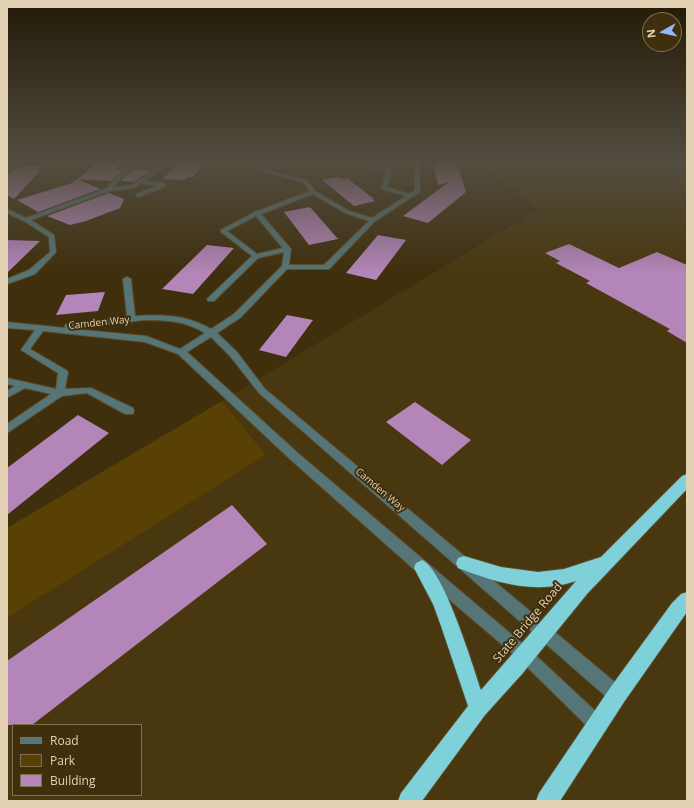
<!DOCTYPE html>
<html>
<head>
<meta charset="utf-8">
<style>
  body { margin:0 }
  #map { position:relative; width:694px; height:808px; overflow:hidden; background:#3f2f0d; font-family:"Open Sans",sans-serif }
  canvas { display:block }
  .frame { position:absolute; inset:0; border:8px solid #e2d1b3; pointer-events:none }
  .legend { position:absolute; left:12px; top:724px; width:130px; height:72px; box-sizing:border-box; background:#3f2f0d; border:1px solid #80704f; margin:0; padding:5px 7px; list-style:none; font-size:12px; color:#e2d1b3 }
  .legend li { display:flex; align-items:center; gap:8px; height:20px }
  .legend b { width:20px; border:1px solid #80704f }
  .north { position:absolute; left:642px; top:12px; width:40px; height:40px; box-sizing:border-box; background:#3f2f0d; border:1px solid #80704f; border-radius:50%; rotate:262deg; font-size:11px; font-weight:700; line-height:16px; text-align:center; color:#e2d1b3 }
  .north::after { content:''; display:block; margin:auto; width:14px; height:18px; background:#92b7fd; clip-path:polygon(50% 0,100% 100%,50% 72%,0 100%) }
</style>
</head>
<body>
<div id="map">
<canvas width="694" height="808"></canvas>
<div class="frame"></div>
<ul class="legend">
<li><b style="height:5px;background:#557577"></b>Road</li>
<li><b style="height:11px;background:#594004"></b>Park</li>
<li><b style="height:11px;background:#b385b9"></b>Building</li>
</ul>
<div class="north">N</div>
</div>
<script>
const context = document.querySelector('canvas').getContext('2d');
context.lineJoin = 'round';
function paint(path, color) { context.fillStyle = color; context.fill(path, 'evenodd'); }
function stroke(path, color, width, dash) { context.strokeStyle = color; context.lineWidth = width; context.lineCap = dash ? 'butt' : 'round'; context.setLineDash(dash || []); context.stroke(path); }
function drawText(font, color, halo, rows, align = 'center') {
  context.font = font + ' "Open Sans",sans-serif'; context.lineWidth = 4; context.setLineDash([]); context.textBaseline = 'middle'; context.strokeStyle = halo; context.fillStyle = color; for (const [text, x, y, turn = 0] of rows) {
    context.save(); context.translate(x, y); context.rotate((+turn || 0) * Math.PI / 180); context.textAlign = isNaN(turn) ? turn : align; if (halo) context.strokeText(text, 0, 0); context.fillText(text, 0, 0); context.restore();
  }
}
const built = new Path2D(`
  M 481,161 L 687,161 L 687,801 L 7,801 L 7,618 L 266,455 L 222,401 L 537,210 ZM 13,725 L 141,725 L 141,795 L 13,795 Z`);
const green = new Path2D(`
  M 222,401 L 266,455 L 7,618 L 7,528 Z`);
const building = new Path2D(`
  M 100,161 L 124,161 L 115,169 L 124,169 L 111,181 L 77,179 L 100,189 L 38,212 L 17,200 L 72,183 Z
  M 185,161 L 206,161 L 193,177 L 188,177 L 184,180 L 163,179 L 180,162 Z
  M 433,162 L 457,164 L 466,192 L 428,223 L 403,216 L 449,182 L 438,185 Z
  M 42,165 L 38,170 L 41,170 L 14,199 L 7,195 L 7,176 L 13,170 L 19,169 L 25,166 Z
  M 135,169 L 151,170 L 134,182 L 120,181 Z
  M 339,177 L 342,179 L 347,178 L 374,199 L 372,199 L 375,201 L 354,206 L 322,180 Z
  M 109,193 L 124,199 L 120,208 L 86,221 L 70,225 L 47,216 Z
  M 310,207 L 338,239 L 309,245 L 284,212 Z
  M 378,235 L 406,240 L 376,280 L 346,273 Z
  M 7,240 L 40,241 L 7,273 Z
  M 569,244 L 619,268 L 657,252 L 687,265 L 687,343 L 667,331 L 670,329 L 668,328 L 586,283 L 590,281 L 556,263 L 560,261 L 545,253 Z
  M 207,245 L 234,248 L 193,294 L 162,289 Z
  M 105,292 L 98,311 L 56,315 L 66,295 Z
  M 287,315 L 313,320 L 286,357 L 259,350 Z
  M 415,402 L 471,440 L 442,465 L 386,422 Z
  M 78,415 L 109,433 L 7,515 L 7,468 Z
  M 232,505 L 267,544 L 32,725 L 7,725 L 7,661 Z`);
const minor = new Path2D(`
  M 18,161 L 26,161 L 7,168 L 7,164 Z
  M 137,161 L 143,161 L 119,180 L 114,187 L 132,185 L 166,161 L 171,161 L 145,181 L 164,183 L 165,187 L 138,197 L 136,196 L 136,194 L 159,185 L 141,184 L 134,188 L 110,191 L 31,220 L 54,235 L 56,252 L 35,274 L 7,284 L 7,279 L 29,270 L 50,252 L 49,237 L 24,221 L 7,213 L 7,209 L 26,218 L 107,188 L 115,178 Z
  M 246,161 L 251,161 L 277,173 L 307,180 L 315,191 L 349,211 L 372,218 L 406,196 L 382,189 L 386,170 L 372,169 L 361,161 L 366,161 L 375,167 L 387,167 L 392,161 L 402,161 L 396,163 L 392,169 L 387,187 L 409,194 L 415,190 L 414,161 L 419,161 L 420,192 L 375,221 L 329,269 L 287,269 L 240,318 L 217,333 L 237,352 L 265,389 L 623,689 L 625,695 L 623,701 L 617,703 L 611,701 L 259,393 L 230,356 L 211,337 L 187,352 L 299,454 L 530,650 L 604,719 L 606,725 L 604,731 L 598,733 L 592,731 L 520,660 L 417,572 L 291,460 L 178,354 L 145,342 L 43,331 L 30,349 L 66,370 L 68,372 L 65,389 L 91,388 L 133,408 L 134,411 L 133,414 L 125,414 L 87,393 L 62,396 L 7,433 L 7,424 L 51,394 L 25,388 L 7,398 L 7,391 L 15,386 L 7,384 L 7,378 L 56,389 L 58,373 L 21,350 L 35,330 L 7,328 L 7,322 L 65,328 L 65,325 L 68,324 L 127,317 L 123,279 L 127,277 L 131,279 L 135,316 C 161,314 188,315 211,329 L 234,314 L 282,266 L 284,252 L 258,258 L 214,301 L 208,301 L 207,299 L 252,256 L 221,232 L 221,230 L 255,212 L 310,191 L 303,182 L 266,172 ZM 313,194 L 345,213 L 369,221 L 324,265 L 289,265 L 291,249 L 261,214 ZM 256,216 L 283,248 L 257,254 L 227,231 ZM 144,320 C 166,320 186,321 205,333 L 180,349 L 146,336 L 72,329 Z`);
const highway = new Path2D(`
  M 687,474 L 687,489 L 587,594 L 522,674 L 485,715 L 422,801 L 398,801 L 401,793 L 468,706 L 441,626 L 433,604 L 414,568 L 416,563 L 422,560 C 443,568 473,666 481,690 L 576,581 C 537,595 496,583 458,568 L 456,563 L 458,558 L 464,556 L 501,567 L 538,572 L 564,569 L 601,557 L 682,476 Z
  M 687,592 L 687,612 L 624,702 L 560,801 L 536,801 L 539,793 L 610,688 L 672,603 L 681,594 Z`);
const streetNames = [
  ["Camden Way",99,323,-6],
  ["Camden Way",380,490,40]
];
const nearStreetnames = [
  ["State Bridge Road",528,623,-50]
];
paint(built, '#49370f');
paint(green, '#594004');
paint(building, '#b385b9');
stroke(minor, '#5c4c2b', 2);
stroke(highway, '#5c4c2b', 2);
paint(minor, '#557577');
paint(highway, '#7ed1d8');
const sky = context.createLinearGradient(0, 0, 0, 274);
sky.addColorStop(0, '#231a07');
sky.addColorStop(0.59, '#524d40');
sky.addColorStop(1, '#524d4000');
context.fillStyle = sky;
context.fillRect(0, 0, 694, 274);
drawText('10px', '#e2d1b3', '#3f2f0d', streetNames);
drawText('12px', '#e2d1b3', '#3f2f0d', nearStreetnames);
</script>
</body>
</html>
